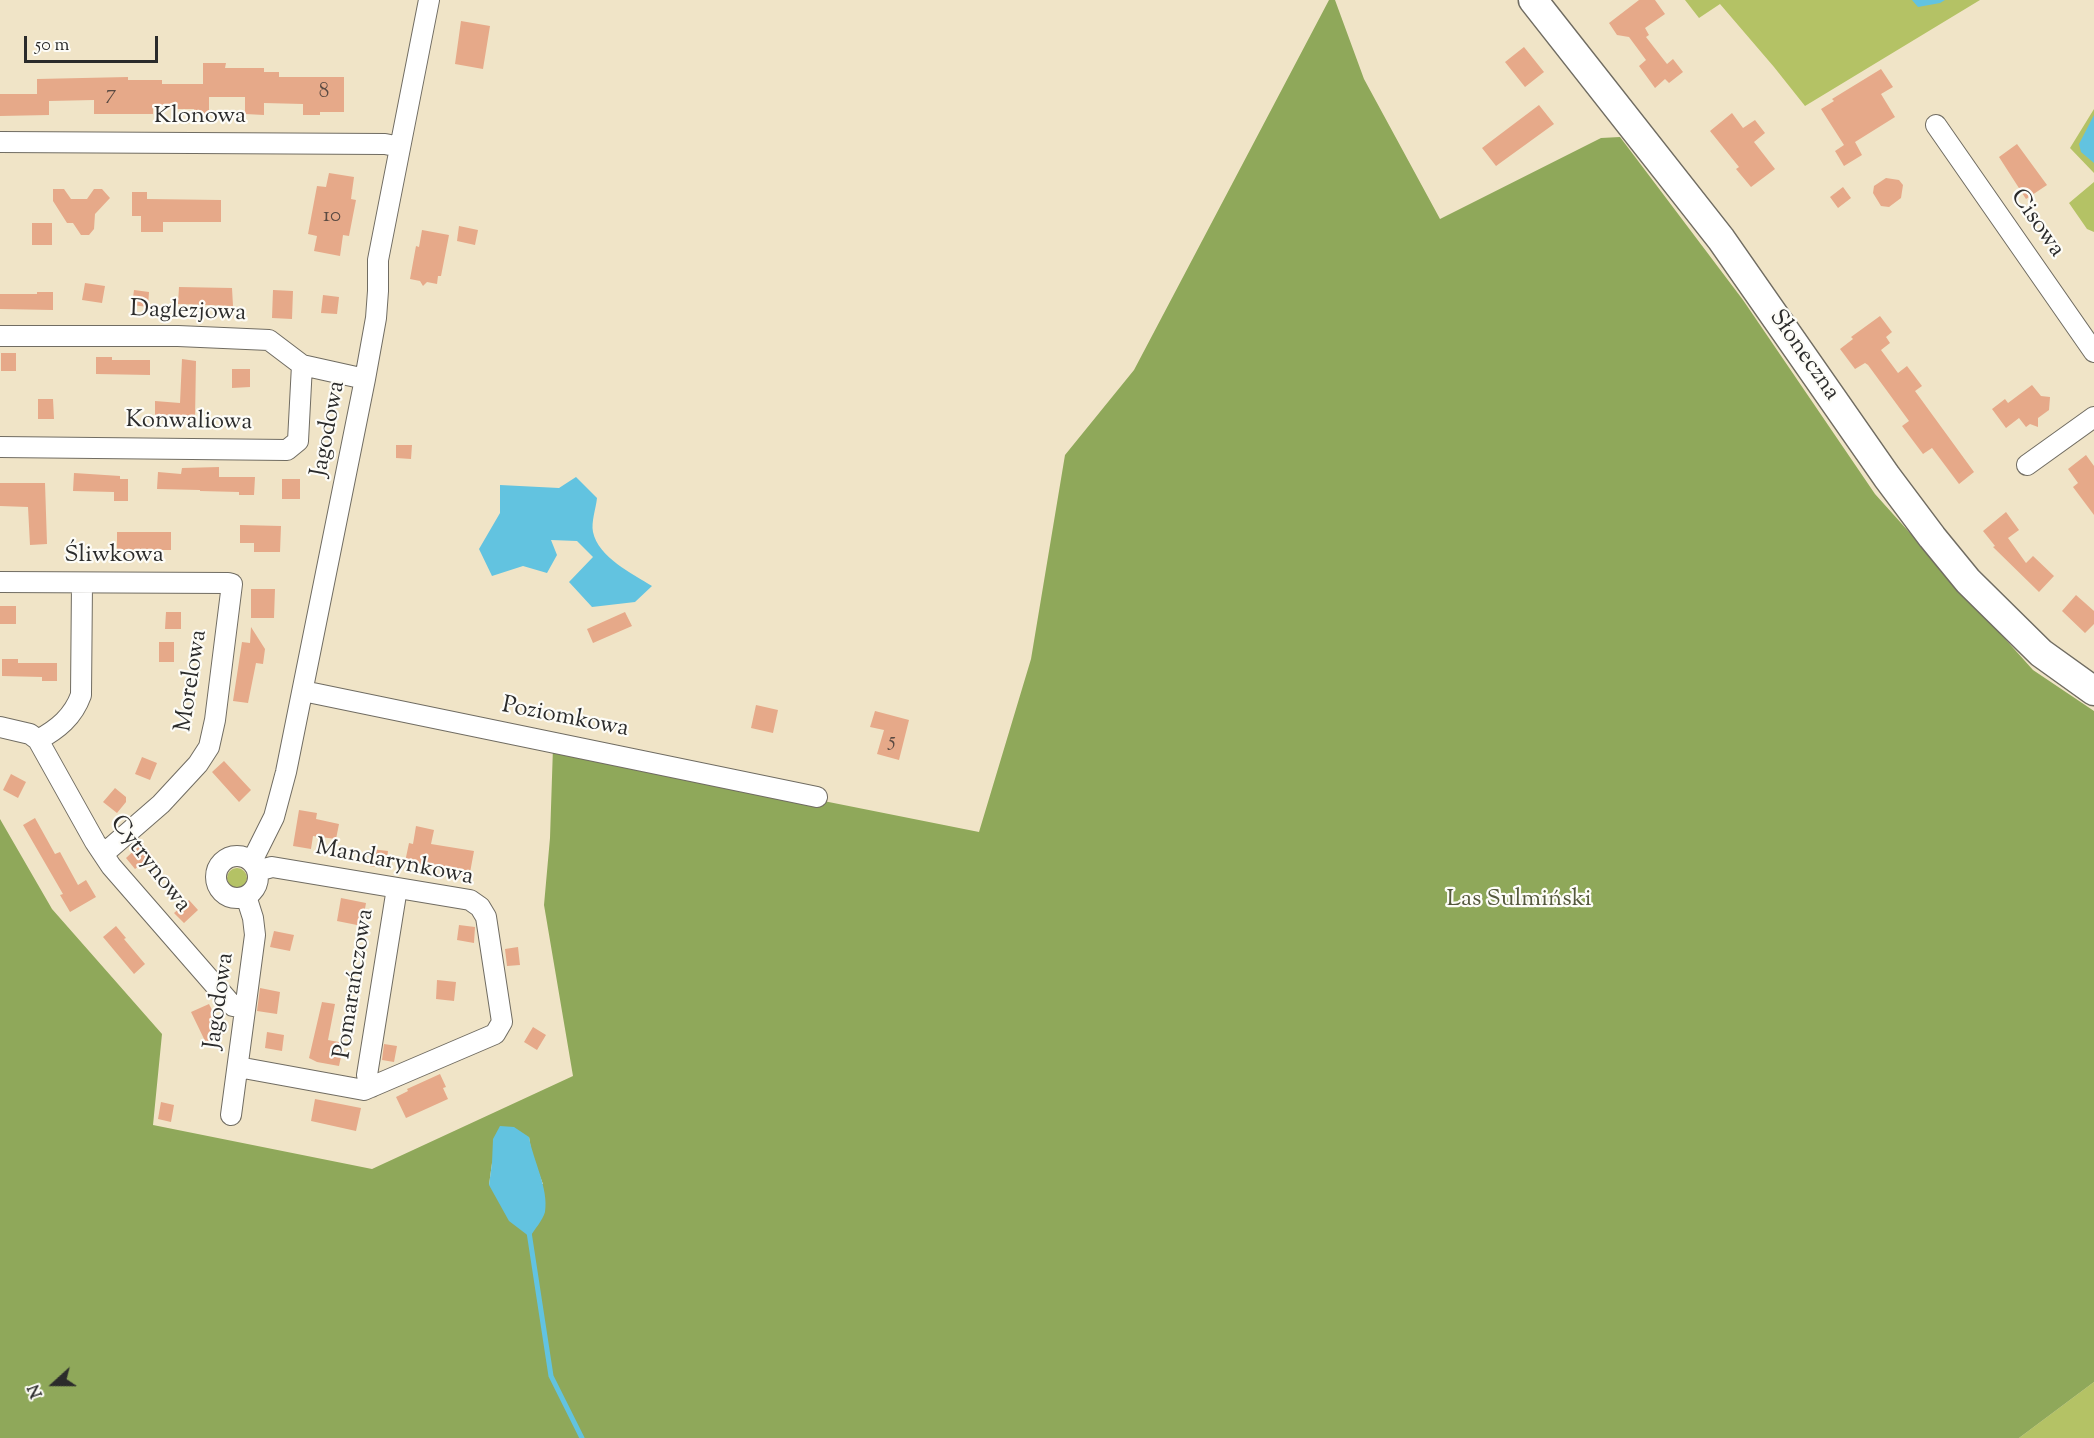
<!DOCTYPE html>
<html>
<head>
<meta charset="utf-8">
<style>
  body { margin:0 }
  #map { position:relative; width:2094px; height:1438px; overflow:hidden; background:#f0e4c7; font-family:"Sorts Mill Goudy",serif }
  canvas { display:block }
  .north { position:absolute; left:24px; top:1354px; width:60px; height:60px; -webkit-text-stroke:4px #fdfcf7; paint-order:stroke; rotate:249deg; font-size:16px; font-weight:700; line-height:24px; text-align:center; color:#2b2b2b }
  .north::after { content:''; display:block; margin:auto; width:21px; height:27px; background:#2b2b2b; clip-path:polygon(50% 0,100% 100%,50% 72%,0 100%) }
  .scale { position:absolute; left:24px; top:36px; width:134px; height:27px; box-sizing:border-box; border:3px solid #2b2b2b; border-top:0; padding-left:8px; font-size:18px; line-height:21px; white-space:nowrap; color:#2b2b2b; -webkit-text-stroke:4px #fdfcf7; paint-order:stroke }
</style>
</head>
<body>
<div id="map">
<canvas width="2094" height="1438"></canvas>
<div class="north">N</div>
<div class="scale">50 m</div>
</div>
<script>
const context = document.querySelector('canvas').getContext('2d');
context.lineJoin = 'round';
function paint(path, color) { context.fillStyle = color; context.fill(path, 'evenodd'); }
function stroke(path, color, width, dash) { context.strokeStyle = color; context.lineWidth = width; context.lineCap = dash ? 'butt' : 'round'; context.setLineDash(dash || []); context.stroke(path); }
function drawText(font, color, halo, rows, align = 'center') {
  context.font = font + ' "Sorts Mill Goudy",serif'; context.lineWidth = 4.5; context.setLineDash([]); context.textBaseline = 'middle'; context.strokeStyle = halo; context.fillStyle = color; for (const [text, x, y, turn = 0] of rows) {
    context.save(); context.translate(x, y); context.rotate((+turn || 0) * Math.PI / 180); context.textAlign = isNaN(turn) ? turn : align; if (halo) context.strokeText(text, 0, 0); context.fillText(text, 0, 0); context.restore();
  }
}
const green = new Path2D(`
  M 1685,0 L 1980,0 L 1805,106 L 1774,67 L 1720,4 L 1699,18 Z
  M 2094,109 L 2094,173 L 2070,148 Z
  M 2094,182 L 2094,232 L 2087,229 L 2069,203 Z
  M227 878a10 10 0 1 1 20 0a10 10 0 1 1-20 0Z
  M 2094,1382 L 2094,1438 L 2019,1438 Z`);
const forest = new Path2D(`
  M 1329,0 L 1335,0 L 1364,79 L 1440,219 L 1601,138 L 1620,137 L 1743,300 L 1875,494 L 2033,670 L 2094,711 L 2094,1382 L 2019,1438 L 0,1438 L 0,819 L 52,909 L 162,1034 L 153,1125 L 372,1169 L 573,1076 L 544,905 L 550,838 L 553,747 L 979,832 L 1031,659 L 1065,455 L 1134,370 ZM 529,1137 L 532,1156 L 543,1184 L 489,1185 L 492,1163 Z`);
const water = new Path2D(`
  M 1912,0 L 1945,0 L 1940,3 L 1918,7 Z
  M 2094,115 L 2094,163 L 2081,152 L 2079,144 Z
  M 576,477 L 597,498 C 596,508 591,522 593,532 C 598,557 633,574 652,586 L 635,602 L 592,607 L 569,582 L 593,557 L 577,541 L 551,540 L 557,555 L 547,573 L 523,566 L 492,576 L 479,549 L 500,513 L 500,485 L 559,488 Z
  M 500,1126 L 514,1127 L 529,1137 C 533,1160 549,1189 545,1212 C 543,1220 534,1230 530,1237 L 509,1221 L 489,1185 L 492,1163 L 493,1139 Z`);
const stream = new Path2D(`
  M 529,1232 L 551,1376 L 582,1438`);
const building = new Path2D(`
  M 1639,0 L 1655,0 L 1665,14 L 1645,28 L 1649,35 L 1646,37 L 1667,64 L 1673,59 L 1683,72 L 1669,83 L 1665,79 L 1655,88 L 1639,66 L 1646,60 L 1629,37 L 1617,35 L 1609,23 Z
  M 461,21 L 490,26 L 483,69 L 455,64 Z
  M 1524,47 L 1544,72 L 1525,87 L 1505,62 Z
  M 203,63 L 226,63 L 225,68 L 264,68 L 264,72 L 279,72 L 279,77 L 344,77 L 344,112 L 320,112 L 320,115 L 303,115 L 303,104 L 264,103 L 264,115 L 245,114 L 245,97 L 209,97 L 209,115 L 194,115 L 194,109 L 153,109 L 153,114 L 94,114 L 94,100 L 49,101 L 49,115 L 0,116 L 0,94 L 37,94 L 37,79 L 128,77 L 128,80 L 162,80 L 162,84 L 203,84 Z
  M 1881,69 L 1893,87 L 1881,94 L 1895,117 L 1855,142 L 1862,155 L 1844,166 L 1835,151 L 1844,145 L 1821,109 L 1834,101 L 1832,99 Z
  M 1539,105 L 1554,124 L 1496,166 L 1482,148 Z
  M 1732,113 L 1743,128 L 1755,120 L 1765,133 L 1754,142 L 1775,169 L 1751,187 L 1736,169 L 1739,167 L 1710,131 Z
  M 2017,144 L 2047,185 L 2026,199 L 1999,157 Z
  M 329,173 L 354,177 L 351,199 L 356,200 L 349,236 L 343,235 L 340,256 L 314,251 L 317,236 L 308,234 L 317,186 L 326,187 Z
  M 1886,178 L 1899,180 L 1903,185 L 1901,198 L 1889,207 L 1881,206 L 1873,193 L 1874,186 Z
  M 1843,187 L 1851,198 L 1838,208 L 1830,197 Z
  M 53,189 L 64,189 L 71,199 L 87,199 L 94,189 L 102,189 L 110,198 L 95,214 L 94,229 L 89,235 L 81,235 L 73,223 L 67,223 L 53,201 Z
  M 132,192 L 147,192 L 147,199 L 221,200 L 221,222 L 163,222 L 163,232 L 141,232 L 141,216 L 132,216 Z
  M 32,223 L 52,223 L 52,245 L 32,245 Z
  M 459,226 L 478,230 L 475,245 L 457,241 Z
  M 422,230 L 449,235 L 441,276 L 438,276 L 437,284 L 427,282 L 423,286 L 420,281 L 410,279 L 416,246 L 419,247 Z
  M 85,283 L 105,286 L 102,303 L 82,300 Z
  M 179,287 L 232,288 L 233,306 L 178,304 Z
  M 134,290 L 149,292 L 148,307 L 132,305 Z
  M 273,290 L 293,291 L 292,319 L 272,318 Z
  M 37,292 L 53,292 L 53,310 L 0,309 L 0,294 L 37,294 Z
  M 323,295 L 339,297 L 337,314 L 321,313 Z
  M 1880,316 L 1892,332 L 1886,337 L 1890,343 L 1881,350 L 1898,373 L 1907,366 L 1922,386 L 1915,391 L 1974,472 L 1959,484 L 1932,448 L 1923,454 L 1902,426 L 1909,421 L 1868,365 L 1865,363 L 1855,369 L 1840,349 L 1853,339 L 1851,337 Z
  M 1,353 L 16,353 L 16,371 L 1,371 Z
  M 96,357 L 112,357 L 112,360 L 150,360 L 150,375 L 96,374 Z
  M 182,359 L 196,361 L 195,419 L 155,418 L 155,401 L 180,403 Z
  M 232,369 L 250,369 L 250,387 L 232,388 Z
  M 2032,385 L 2041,396 L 2050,397 L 2049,410 L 2038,418 L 2038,427 L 2030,424 L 2026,427 L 2019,418 L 2006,428 L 1992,409 L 2005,399 L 2008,403 Z
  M 38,399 L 53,399 L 54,419 L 38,419 Z
  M 396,445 L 412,445 L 411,459 L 396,458 Z
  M 2086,455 L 2094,466 L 2094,515 L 2073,487 L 2078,483 L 2068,469 Z
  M 219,467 L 219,477 L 255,477 L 254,495 L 239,495 L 239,492 L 200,491 L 200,490 L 157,489 L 158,472 L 181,474 L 182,468 Z
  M 74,473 L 120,476 L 120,479 L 128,479 L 128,501 L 114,501 L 114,492 L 73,491 Z
  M 282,479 L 300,479 L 300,499 L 282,499 Z
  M 0,483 L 45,483 L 47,544 L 30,545 L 28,507 L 0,506 Z
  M 2006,512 L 2019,530 L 2008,538 L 2026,563 L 2033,556 L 2054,576 L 2039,592 L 1993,547 L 1995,546 L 1983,531 Z
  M 240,525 L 281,526 L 280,552 L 254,552 L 254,543 L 240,543 Z
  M 117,532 L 171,532 L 171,550 L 117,550 Z
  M 251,589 L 275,589 L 274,618 L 251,618 Z
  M 2076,595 L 2094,611 L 2094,624 L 2085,633 L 2062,611 Z
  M 0,606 L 16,606 L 16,624 L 0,624 Z
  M 166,612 L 181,612 L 181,629 L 165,629 Z
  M 625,612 L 632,626 L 593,643 L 587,629 Z
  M 251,627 L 265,649 L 263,664 L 256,663 L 248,703 L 233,701 L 242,642 L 250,643 Z
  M 159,642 L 174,642 L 174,662 L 159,662 Z
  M 2,659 L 18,659 L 18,663 L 57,663 L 57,681 L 42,681 L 42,677 L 2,676 Z
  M 756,705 L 778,710 L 773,733 L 751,728 Z
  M 875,711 L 909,720 L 899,760 L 877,754 L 884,730 L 870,727 Z
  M 142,757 L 157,763 L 150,780 L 135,774 Z
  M 224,761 L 251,790 L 239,802 L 212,772 Z
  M 11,774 L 26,782 L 18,798 L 3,790 Z
  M 115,788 L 126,797 L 126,802 L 117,813 L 103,802 Z
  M 299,810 L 317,813 L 316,819 L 339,824 L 336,839 L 313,836 L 311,849 L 293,846 Z
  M 35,818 L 55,854 L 60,852 L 78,885 L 86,880 L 96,897 L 70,912 L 60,895 L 63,894 L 23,825 Z
  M 416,826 L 434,830 L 431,844 L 474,851 L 469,878 L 450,875 L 451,869 L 405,862 L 409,843 L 413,844 Z
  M 142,843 L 152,855 L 135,869 L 126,858 Z
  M 371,849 L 388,851 L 386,868 L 369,866 Z
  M 341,898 L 366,903 L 362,926 L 337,921 Z
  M 189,900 L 198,910 L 184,923 L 174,913 Z
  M 459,925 L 475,927 L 474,943 L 457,940 Z
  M 116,926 L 126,938 L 124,939 L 145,964 L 134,974 L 103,937 Z
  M 274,931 L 294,935 L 290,951 L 270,947 Z
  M 518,947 L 520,965 L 507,966 L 505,949 Z
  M 437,980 L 456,982 L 454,1001 L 436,999 Z
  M 260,988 L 280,992 L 277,1014 L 257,1011 Z
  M 322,1002 L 335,1004 L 328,1040 L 344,1043 L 339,1066 L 317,1062 L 309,1058 Z
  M 209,1004 L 224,1034 L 206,1043 L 191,1012 Z
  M 533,1027 L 546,1035 L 537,1050 L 524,1042 Z
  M 267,1032 L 284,1035 L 282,1051 L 265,1048 Z
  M 384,1044 L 397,1046 L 394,1062 L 382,1060 Z
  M 440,1074 L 446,1087 L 443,1088 L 448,1099 L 406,1118 L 396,1097 L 408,1091 L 407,1089 Z
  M 315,1099 L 361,1108 L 356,1131 L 311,1121 Z
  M 161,1102 L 174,1105 L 171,1122 L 158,1119 Z`);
const street = new Path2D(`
  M 1936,125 L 2094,352
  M 0,142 L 385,144 L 400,147
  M 0,336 L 178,336 L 269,340 L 302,365 L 365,379
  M 0,447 L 287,450 L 298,441 L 302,365
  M 2027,465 L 2094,417
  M 0,582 L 228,583 L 232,584 L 215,720 L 209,747 L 198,764 L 161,804 L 108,850 L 102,852
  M 303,691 L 817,797
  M 0,727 L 30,734 L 38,740 L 95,842 L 111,866 L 233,1006 L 244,1008
  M 38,740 C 58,729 73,717 81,695 L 82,583
  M216 877a21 21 0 1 1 42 0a21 21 0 1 1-42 0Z
  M 252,861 L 274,817 L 286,772 L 365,379 L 376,318 L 378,291 L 378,260 L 429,0
  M 238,1067 L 364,1090 L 495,1034 L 502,1022 L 486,917 L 480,907 L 470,900 L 272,867 L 257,871
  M 371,1087 L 367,1075 L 397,888
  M 231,1115 L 255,935 L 253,918 L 246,896`);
const secondary = new Path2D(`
  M 1533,0 L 1721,239 L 1887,477 L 1932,537 L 1968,581 L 2041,653 L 2094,691`);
const numberNames = [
  ["8",324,93],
  ["7",111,95],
  ["10",332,217],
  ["5",892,742]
];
const streetNames = [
  ["Klonowa",200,118],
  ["Cisowa",2036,224,55],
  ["Daglezjowa",188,313,2],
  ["Słoneczna",1803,356,55],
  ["Konwaliowa",189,423,1],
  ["Jagodowa",330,429,-79],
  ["Śliwkowa",114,557],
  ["Morelowa",193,681,-81],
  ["Poziomkowa",565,719,11],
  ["Mandarynkowa",394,864,11],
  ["Cytrynowa",149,865,52],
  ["Pomarańczowa",356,984,-81],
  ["Jagodowa",221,1001,-82]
];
const parkNames = [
  ["Las Sulmiński",1519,901]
];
paint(green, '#b4c265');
paint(forest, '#8fa85a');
paint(water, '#62c3e0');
stroke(stream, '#62c3e0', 5);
paint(building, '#e6a989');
stroke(street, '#706c62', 22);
stroke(secondary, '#706c62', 31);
stroke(street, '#fff', 20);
stroke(secondary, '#fff', 28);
drawText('21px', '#5a4a42', null, numberNames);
drawText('24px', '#2b2b2b', '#fdfcf7', streetNames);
drawText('24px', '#54583c', '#fdfcf7', parkNames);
</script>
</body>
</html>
